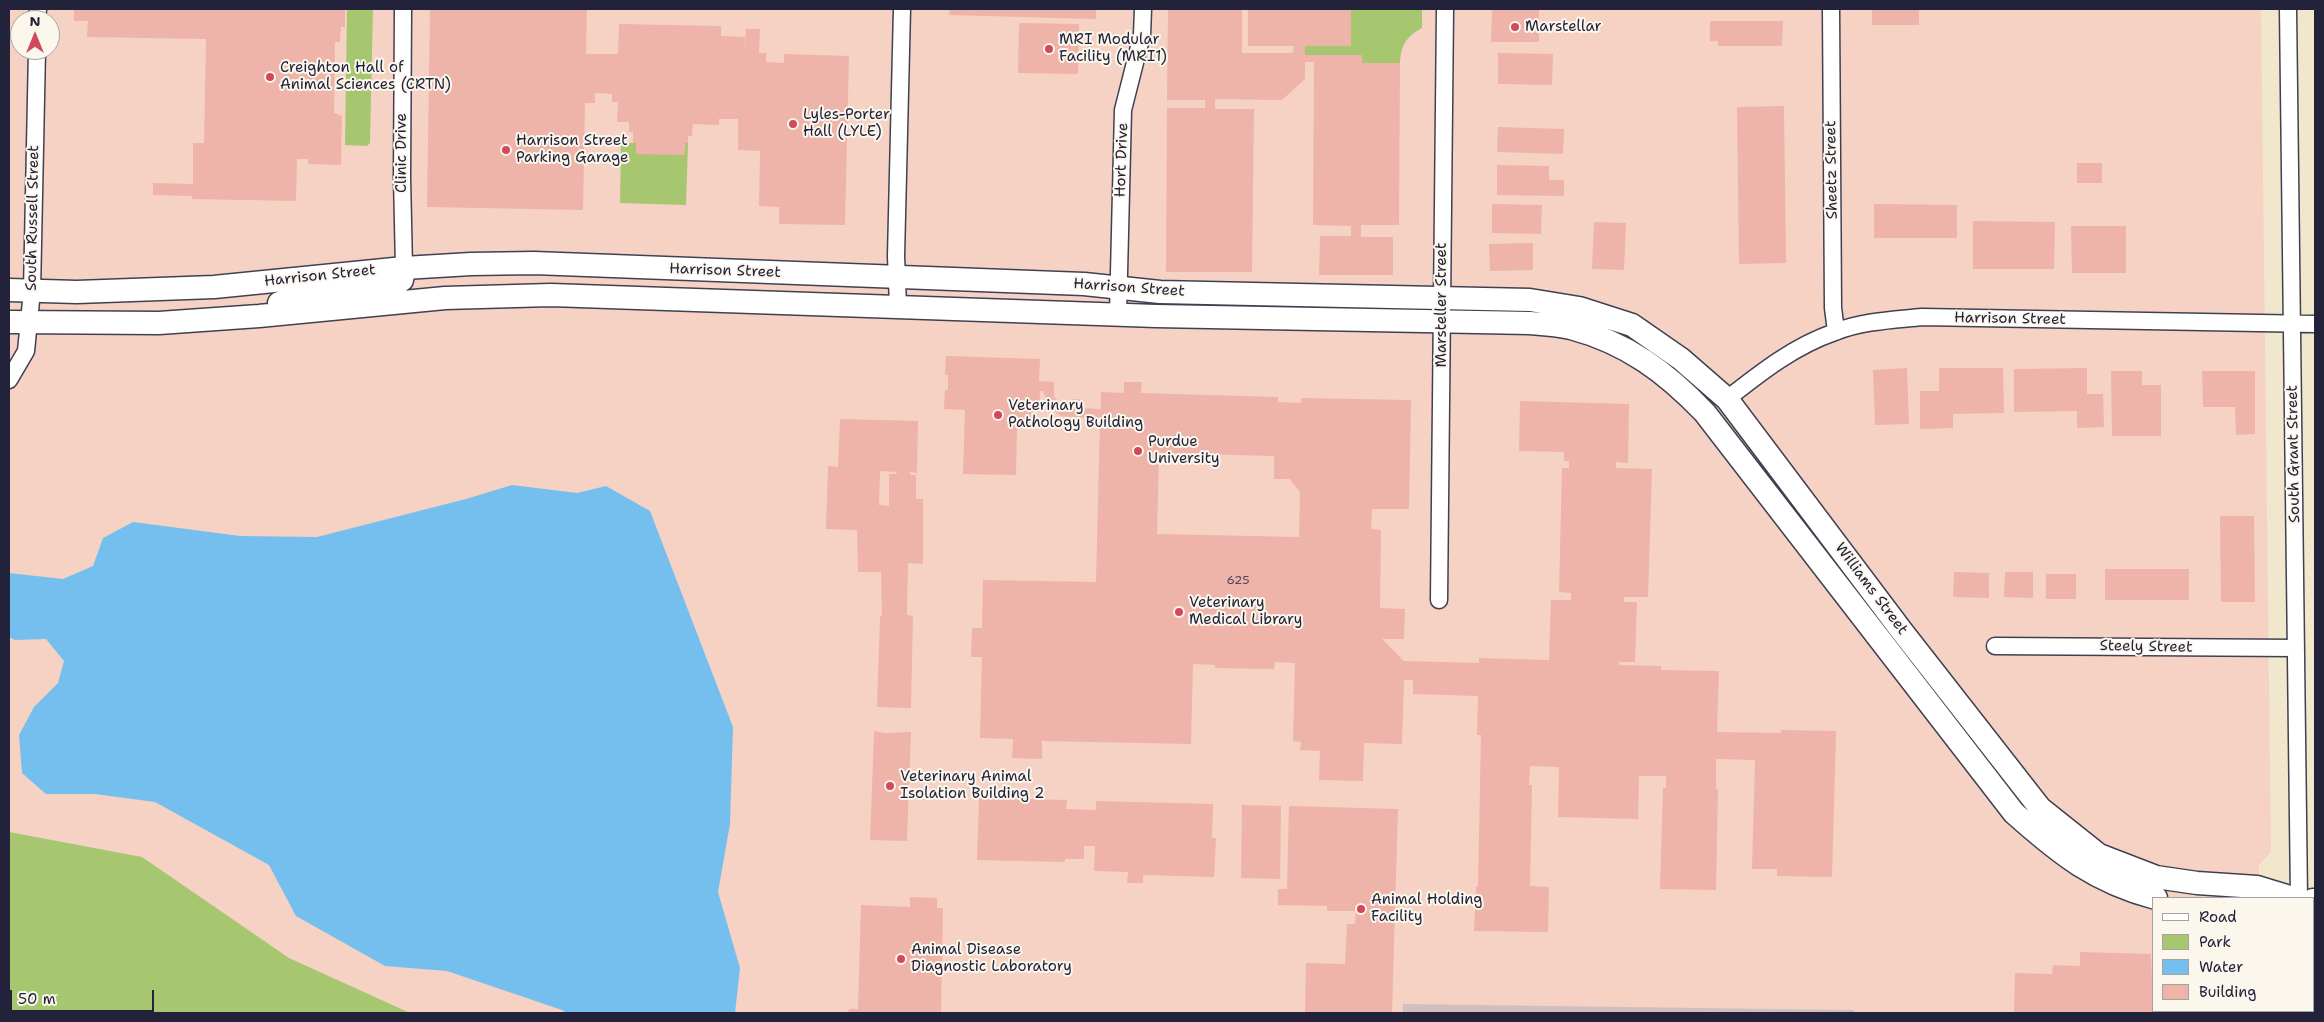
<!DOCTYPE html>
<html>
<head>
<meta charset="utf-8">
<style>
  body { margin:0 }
  #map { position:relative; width:2324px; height:1022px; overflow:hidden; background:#f0e7cc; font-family:"Shantell Sans",sans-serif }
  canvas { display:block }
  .frame { position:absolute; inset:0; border:10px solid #22223b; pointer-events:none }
  .legend { position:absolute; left:2152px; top:897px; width:162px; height:115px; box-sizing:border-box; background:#fbf7ec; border:1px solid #a4a2a5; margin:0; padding:6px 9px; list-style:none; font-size:15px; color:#22223b }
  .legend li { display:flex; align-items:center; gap:10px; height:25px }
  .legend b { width:25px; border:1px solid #a4a2a5 }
  .north { position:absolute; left:10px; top:10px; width:50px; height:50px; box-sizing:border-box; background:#fbf7ec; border:1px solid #a4a2a5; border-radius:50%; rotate:0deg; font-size:14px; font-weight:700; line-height:20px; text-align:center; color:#22223b }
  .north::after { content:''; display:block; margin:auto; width:18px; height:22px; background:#d1495b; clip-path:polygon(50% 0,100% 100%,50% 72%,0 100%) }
  .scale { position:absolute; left:10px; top:990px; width:144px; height:22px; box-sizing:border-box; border:2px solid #22223b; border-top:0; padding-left:6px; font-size:15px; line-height:18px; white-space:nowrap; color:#22223b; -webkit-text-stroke:4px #fbf7ec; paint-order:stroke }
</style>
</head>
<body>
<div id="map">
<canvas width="2324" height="1022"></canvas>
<div class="frame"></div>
<ul class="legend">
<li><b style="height:6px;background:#fff"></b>Road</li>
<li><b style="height:14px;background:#a6c770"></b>Park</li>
<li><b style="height:14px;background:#74bfed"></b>Water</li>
<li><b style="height:14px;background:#eeb3a9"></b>Building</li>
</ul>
<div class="north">N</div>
<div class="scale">50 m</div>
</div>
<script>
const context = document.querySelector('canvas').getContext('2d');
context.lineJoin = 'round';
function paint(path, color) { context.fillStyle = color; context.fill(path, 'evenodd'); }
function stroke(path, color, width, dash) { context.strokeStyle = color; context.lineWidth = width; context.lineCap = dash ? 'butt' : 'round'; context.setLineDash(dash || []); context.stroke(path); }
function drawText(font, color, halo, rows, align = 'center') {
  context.font = font + ' "Shantell Sans",sans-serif'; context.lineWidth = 4; context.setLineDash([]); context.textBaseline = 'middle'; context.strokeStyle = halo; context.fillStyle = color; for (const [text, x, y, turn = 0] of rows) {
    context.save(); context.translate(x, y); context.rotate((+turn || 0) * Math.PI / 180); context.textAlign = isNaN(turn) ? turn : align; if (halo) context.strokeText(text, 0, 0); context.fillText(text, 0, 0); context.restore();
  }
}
const built = new Path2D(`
  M 9,9 L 2261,9 L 2271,852 L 2259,865 L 2259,898 L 2153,898 L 2153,1011 L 2273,1011 L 2273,1013 L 9,1013 ZM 20,20 L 50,20 L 50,50 L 20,50 Z`);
const industrial = new Path2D(`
  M 1403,1004 L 1854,1010 L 1854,1013 L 1403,1013 Z`);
const green = new Path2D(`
  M 347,9 L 373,9 L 370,143 L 367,146 L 345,145 Z
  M 1351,9 L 1422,9 L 1422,28 C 1406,37 1401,45 1400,63 L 1362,63 L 1305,55 L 1305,46 L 1351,46 Z
  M 621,143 L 636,143 L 684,155 L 685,143 L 688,143 L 686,205 L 620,203 Z
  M 9,832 L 142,857 L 289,958 L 410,1013 L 9,1013 Z`);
const water = new Path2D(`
  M 512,485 L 577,493 L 606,486 L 650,511 L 733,727 L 730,824 L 718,892 L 740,968 L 735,1013 L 567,1013 L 562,1010 L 447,971 L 385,966 L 296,916 L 269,865 L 155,802 L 95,794 L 46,794 L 22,773 L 19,735 L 34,707 L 58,683 L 64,661 L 46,639 L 15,640 L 9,637 L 9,573 L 63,579 L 93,566 L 103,538 L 133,522 L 240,536 L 317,537 L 466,499 Z`);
const building = new Path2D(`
  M 74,9 L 345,9 L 345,27 L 341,27 L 340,42 L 335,42 L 334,113 L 342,116 L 341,165 L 308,164 L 308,159 L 297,159 L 296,201 L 192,199 L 192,196 L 153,195 L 153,183 L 193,184 L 193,143 L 204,143 L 206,39 L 87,37 L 88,21 L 74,21 Z
  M 430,9 L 587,9 L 586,54 L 618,54 L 619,24 L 721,26 L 721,36 L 745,37 L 745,53 L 746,29 L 760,29 L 759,53 L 766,53 L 766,62 L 784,63 L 784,54 L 849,56 L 845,225 L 779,224 L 779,207 L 759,206 L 760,151 L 738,150 L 738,119 L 719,119 L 719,125 L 693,124 L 692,136 L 688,136 L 688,143 L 685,143 L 684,155 L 636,154 L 636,143 L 633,143 L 633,132 L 629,132 L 629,122 L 617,122 L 618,102 L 612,102 L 612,94 L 595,93 L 595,103 L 585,103 L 583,210 L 427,207 Z
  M 950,9 L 1096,9 L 1096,19 L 949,15 Z
  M 1168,9 L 1242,9 L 1242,53 L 1293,53 L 1294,46 L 1248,46 L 1248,9 L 1351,9 L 1351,46 L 1305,46 L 1305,55 L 1362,55 L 1362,63 L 1400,63 L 1399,225 L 1361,225 L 1361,237 L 1393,237 L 1393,275 L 1319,275 L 1320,236 L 1351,236 L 1351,226 L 1313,225 L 1314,62 L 1305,62 L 1305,79 L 1282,100 L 1215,99 L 1215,109 L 1254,109 L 1252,272 L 1166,272 L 1167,108 L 1205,108 L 1205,100 L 1167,100 Z
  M 1492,9 L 1539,9 L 1539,42 L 1491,42 Z
  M 1872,9 L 1919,9 L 1919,25 L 1872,25 Z
  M 1710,21 L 1783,21 L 1782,46 L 1718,46 L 1718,41 L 1710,41 Z
  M 1019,23 L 1079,24 L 1078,74 L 1018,73 Z
  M 1498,53 L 1553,54 L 1552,85 L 1498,84 Z
  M 1784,106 L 1786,263 L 1739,264 L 1737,107 Z
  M 1498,127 L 1564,129 L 1563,154 L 1497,152 Z
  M 2077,163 L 2102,163 L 2102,183 L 2077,183 Z
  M 1497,165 L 1549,166 L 1549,180 L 1564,180 L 1564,196 L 1497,195 Z
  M 1492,204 L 1542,205 L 1541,234 L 1492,233 Z
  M 1874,204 L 1957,205 L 1957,238 L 1874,238 Z
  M 1973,221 L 2055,222 L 2054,269 L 1973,269 Z
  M 1594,222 L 1626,223 L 1624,270 L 1592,269 Z
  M 2071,226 L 2126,226 L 2126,273 L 2072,273 Z
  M 1533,243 L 1533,270 L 1490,271 L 1489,244 Z
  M 946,356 L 1040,359 L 1039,381 L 1054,382 L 1054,397 L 1066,407 L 1072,408 L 1073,399 L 1084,400 L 1083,408 L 1101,409 L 1101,392 L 1124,393 L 1124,382 L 1142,382 L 1141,393 L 1278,397 L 1278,402 L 1301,403 L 1301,398 L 1411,400 L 1409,509 L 1372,509 L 1371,529 L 1381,530 L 1380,608 L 1405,609 L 1404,639 L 1382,639 L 1404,661 L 1479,663 L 1479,658 L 1549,660 L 1551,600 L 1571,600 L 1571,593 L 1559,592 L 1562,468 L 1569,468 L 1569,461 L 1564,461 L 1564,452 L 1519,451 L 1520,401 L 1629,404 L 1628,463 L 1616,462 L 1616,468 L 1652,469 L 1648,597 L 1624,597 L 1624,602 L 1637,602 L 1635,662 L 1619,662 L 1619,665 L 1661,666 L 1661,670 L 1719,671 L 1717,732 L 1781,733 L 1781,730 L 1836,731 L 1832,877 L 1777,876 L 1777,869 L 1752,869 L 1755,760 L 1716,759 L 1716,789 L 1718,789 L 1716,890 L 1660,889 L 1663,788 L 1666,788 L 1666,776 L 1639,776 L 1638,819 L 1558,817 L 1559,767 L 1530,766 L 1529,785 L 1532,785 L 1530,886 L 1549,887 L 1548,932 L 1474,931 L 1476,887 L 1478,887 L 1481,735 L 1477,735 L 1478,696 L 1413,694 L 1413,680 L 1404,680 L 1402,744 L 1364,743 L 1363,781 L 1319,780 L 1320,751 L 1300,750 L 1301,742 L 1293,741 L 1295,663 L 1275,662 L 1274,669 L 1215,668 L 1215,665 L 1193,664 L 1191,744 L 1042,741 L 1042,759 L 1012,758 L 1013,739 L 980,738 L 982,657 L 971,657 L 972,628 L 982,628 L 983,580 L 1096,582 L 1100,419 L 1061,416 L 1050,408 L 1043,391 L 1040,391 L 1039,412 L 1031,412 L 1031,426 L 1017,426 L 1016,475 L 963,474 L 965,410 L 944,409 L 945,390 L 948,390 L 948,375 L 945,375 ZM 1159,453 L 1274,456 L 1274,479 L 1290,479 L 1300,492 L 1299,537 L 1157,534 Z
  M 1907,368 L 1909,424 L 1875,425 L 1873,370 Z
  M 1939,368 L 2003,368 L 2004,413 L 1953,414 L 1953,428 L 1920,429 L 1920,391 L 1939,391 Z
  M 2087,368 L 2087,394 L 2103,394 L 2104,427 L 2077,428 L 2077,411 L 2014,412 L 2014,369 Z
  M 2111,371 L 2142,371 L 2142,385 L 2161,385 L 2161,436 L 2112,436 Z
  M 2202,371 L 2255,371 L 2255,434 L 2236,435 L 2235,407 L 2203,407 Z
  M 840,419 L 918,421 L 917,473 L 910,472 L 910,475 L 916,475 L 916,499 L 923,499 L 923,564 L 908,563 L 907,615 L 913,616 L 911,708 L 877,707 L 880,616 L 882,616 L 881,572 L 858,572 L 857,530 L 826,529 L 828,466 L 838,467 ZM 880,471 L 897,472 L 896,474 L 889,474 L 889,506 L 879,505 Z
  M 2220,516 L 2254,516 L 2255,602 L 2221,602 Z
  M 2105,569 L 2189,569 L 2189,600 L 2105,600 Z
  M 1954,572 L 1989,573 L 1989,598 L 1953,597 Z
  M 2005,572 L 2033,572 L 2033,598 L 2004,597 Z
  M 2046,574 L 2076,574 L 2076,599 L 2046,599 Z
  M 874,731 L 884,733 L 911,732 L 907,841 L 870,840 Z
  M 979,798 L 1067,800 L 1066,809 L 1096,810 L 1096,801 L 1213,804 L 1212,838 L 1216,838 L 1214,877 L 1143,875 L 1143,883 L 1127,883 L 1128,872 L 1094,871 L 1095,846 L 1084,846 L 1084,859 L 1065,859 L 1065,862 L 977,860 Z
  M 1242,805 L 1281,806 L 1280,879 L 1241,878 Z
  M 1289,806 L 1398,809 L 1392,1013 L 1305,1013 L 1306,963 L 1345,964 L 1347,924 L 1355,924 L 1356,911 L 1327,911 L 1327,906 L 1278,905 L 1278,889 L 1287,889 Z
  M 910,897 L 937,898 L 937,908 L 943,908 L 941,1013 L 848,1013 L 849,1009 L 858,1009 L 861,905 L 910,907 Z
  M 2080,952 L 2151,954 L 2153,1011 L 2191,1011 L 2190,1013 L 2014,1013 L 2015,973 L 2052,974 L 2053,965 L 2080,966 Z`);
const street = new Path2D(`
  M 403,9 L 402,177 L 404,268
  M 1831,9 L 1833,308 L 1836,331
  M 2288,9 L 2299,898
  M 37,20 L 38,9
  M 898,306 L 896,256 L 902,9
  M 1118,314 L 1123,110 L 1142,35 L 1143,9
  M 9,380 L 26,351 L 32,291 L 37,50
  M 1727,399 C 1760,373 1794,346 1835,332 C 1862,321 1893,320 1922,317 L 2315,324
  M 1439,600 L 1445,9
  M 1995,646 L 2296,648
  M 2301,1011 L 2301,1013`);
const secondary = new Path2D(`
  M 9,290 L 77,292 L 214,287 L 404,268 L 471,264 L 534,263 L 1084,284 L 1160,292 L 1530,300 L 1579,308 L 1632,325 L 1681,359 L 1727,399 L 1901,630 L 2040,808 L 2099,855 L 2156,877 L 2197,883 L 2257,887 L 2293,898
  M 279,303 L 314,293 L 394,285 L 402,280 L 404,268
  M 9,322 L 159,323 L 259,316 L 445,298 L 551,295 L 1156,316 L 1530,323 C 1543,324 1558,325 1571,328 C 1627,343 1666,372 1705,413 L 2014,813 C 2060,854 2095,882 2156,898
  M 2313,900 L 2315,900`);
const markers = [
  [1515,27,5,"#d1495b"],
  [1049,49,5,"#d1495b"],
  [270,77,5,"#d1495b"],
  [793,124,5,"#d1495b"],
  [506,150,5,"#d1495b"],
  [998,415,5,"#d1495b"],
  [1138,451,5,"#d1495b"],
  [1179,612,5,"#d1495b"],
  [890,786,5,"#d1495b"],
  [1361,909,5,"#d1495b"],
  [901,959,5,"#d1495b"]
];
const numberNames = [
  ["625",1238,581]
];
const poiNames = [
  ["Marstellar",1525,27],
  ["MRI Modular",1059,40],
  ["Facility (MRI1)",1059,57],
  ["Creighton Hall of",280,68],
  ["Animal Sciences (CRTN)",280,85],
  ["Lyles-Porter",803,115],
  ["Hall (LYLE)",803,132],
  ["Harrison Street",516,141],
  ["Parking Garage",516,158],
  ["Veterinary",1008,406],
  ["Pathology Building",1008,423],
  ["Purdue",1148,442],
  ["University",1148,459],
  ["Veterinary",1189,603],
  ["Medical Library",1189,620],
  ["Veterinary Animal",900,777],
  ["Isolation Building 2",900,794],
  ["Animal Holding",1371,900],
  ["Facility",1371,917],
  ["Animal Disease",911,950],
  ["Diagnostic Laboratory",911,967]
];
const streetNames = [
  ["Clinic Drive",402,153,-90],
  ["Hort Drive",1122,160,-88],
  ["Sheetz Street",1832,170,-91],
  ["South Russell Street",33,218,-89],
  ["Harrison Street",725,271,2],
  ["Harrison Street",320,276,-6],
  ["Harrison Street",1129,288,4],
  ["Marsteller Street",1442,305,-90],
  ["Harrison Street",2010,319,1],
  ["South Grant Street",2294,454,-91],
  ["Williams Street",1871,589,53],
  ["Steely Street",2146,647,1]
];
paint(built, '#f6d2c5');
paint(industrial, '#d1bfbf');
paint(green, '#a6c770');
paint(water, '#74bfed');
paint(building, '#eeb3a9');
stroke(street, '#414051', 19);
stroke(secondary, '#414051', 25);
stroke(street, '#fff', 16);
stroke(secondary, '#fff', 22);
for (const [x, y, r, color] of markers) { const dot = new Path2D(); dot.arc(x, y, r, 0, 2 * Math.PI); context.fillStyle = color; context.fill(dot); stroke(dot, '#fbf7ec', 2); }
drawText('12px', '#554656', null, numberNames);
drawText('15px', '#22223b', '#fbf7ec', poiNames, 'left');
drawText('15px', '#22223b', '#fbf7ec', streetNames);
</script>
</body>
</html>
